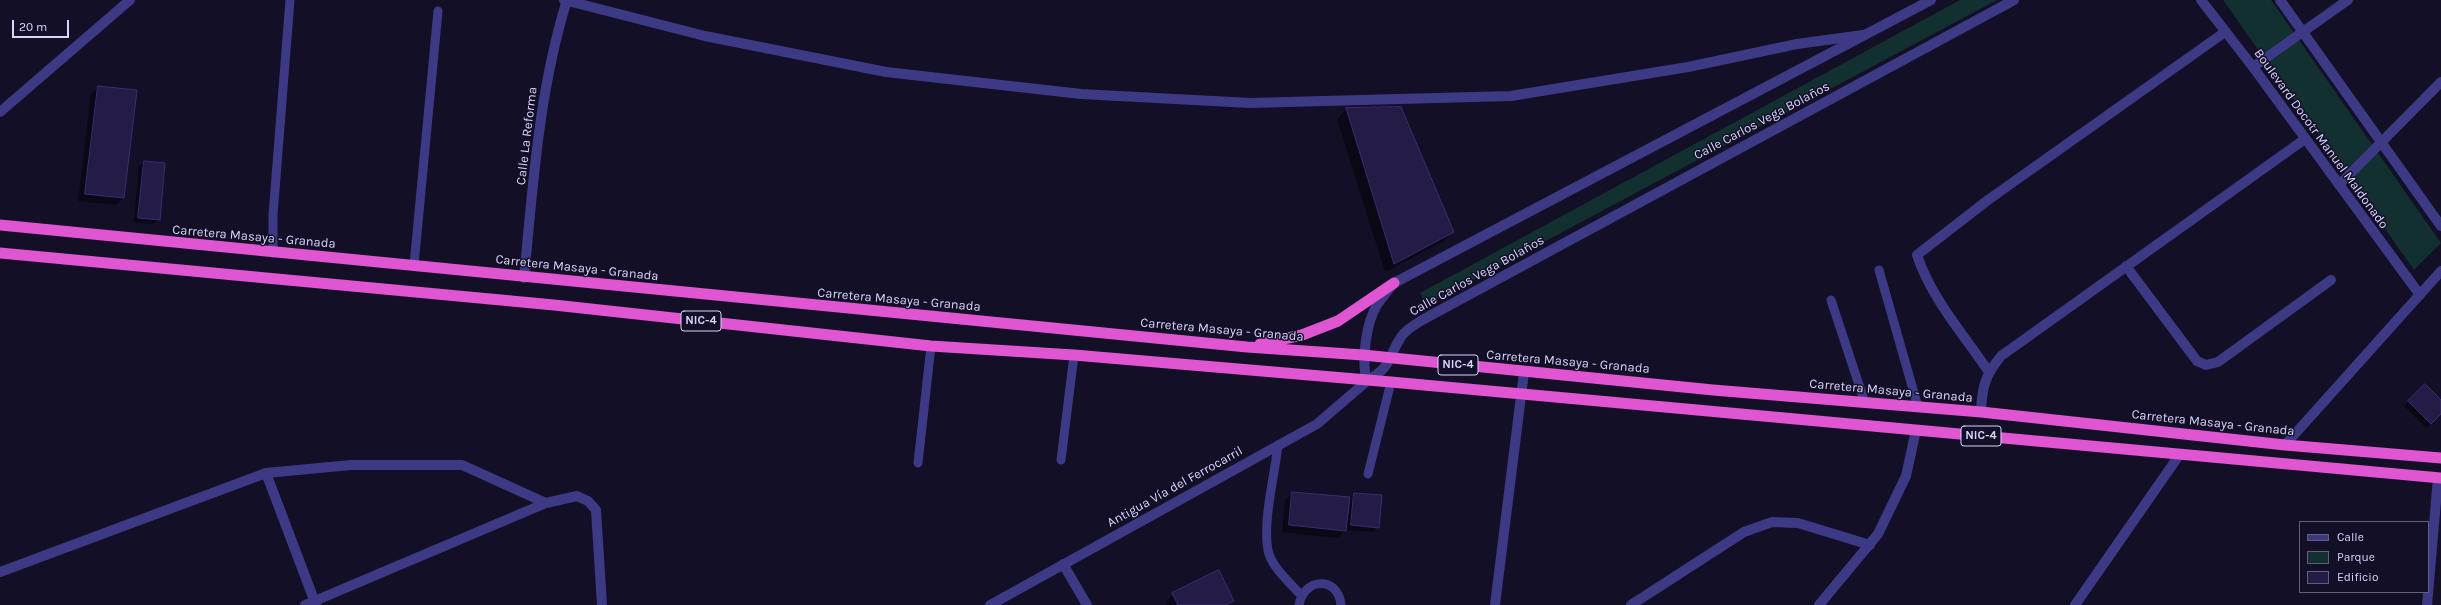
<!DOCTYPE html>
<html>
<head>
<meta charset="utf-8">
<style>
  body { margin:0 }
  #map { position:relative; width:2441px; height:605px; overflow:hidden; background:#130f26; font-family:Karla,sans-serif }
  canvas { display:block }
  .legend { position:absolute; left:2299px; top:521px; width:130px; height:72px; box-sizing:border-box; background:#130f26; border:1px solid #625e7d; margin:0; padding:5px 7px; list-style:none; font-size:12px; color:#d9d4ff }
  .legend li { display:flex; align-items:center; gap:8px; height:20px }
  .legend b { width:20px; border:1px solid #625e7d }
  .scale { position:absolute; left:12px; top:20px; width:57px; height:18px; box-sizing:border-box; border:2px solid #d9d4ff; border-top:0; padding-left:5px; font-size:12px; line-height:14px; white-space:nowrap; color:#d9d4ff; -webkit-text-stroke:3px #130f26; paint-order:stroke }
</style>
</head>
<body>
<div id="map">
<canvas width="2441" height="605"></canvas>
<ul class="legend">
<li><b style="height:5px;background:#3d3a85"></b>Calle</li>
<li><b style="height:11px;background:#12302f"></b>Parque</li>
<li><b style="height:11px;background:#241b47"></b>Edificio</li>
</ul>
<div class="scale">20 m</div>
</div>
<script>
const context = document.querySelector('canvas').getContext('2d');
context.lineJoin = 'round';
function paint(path, color) { context.fillStyle = color; context.fill(path, 'evenodd'); }
function stroke(path, color, width, dash) { context.strokeStyle = color; context.lineWidth = width; context.lineCap = dash ? 'butt' : 'round'; context.setLineDash(dash || []); context.stroke(path); }
function drawText(font, color, halo, rows, align = 'center') {
  context.font = font + ' Karla,sans-serif'; context.lineWidth = 3; context.setLineDash([]); context.textBaseline = 'middle'; context.strokeStyle = halo; context.fillStyle = color; for (const [text, x, y, turn = 0] of rows) {
    context.save(); context.translate(x, y); context.rotate((+turn || 0) * Math.PI / 180); context.textAlign = isNaN(turn) ? turn : align; if (halo) context.strokeText(text, 0, 0); context.fillText(text, 0, 0); context.restore();
  }
}
const green = new Path2D(`
  M 1960,0 L 1997,0 L 1426,305 L 1420,293 Z
  M 2223,0 L 2271,0 L 2441,243 L 2414,270 Z`);
const shadow = new Path2D(`
  M 98,87 L 123,198 L 116,205 L 78,201 L 91,94 Z
  M 1347,109 L 1453,232 L 1444,241 L 1385,272 L 1337,119 Z
  M 144,162 L 159,219 L 154,224 L 134,222 L 139,166 Z
  M 2425,386 L 2441,402 L 2441,413 L 2426,428 L 2404,406 Z
  M 1293,493 L 1349,498 L 1354,494 L 1378,527 L 1373,532 L 1345,530 L 1338,538 L 1282,532 L 1285,500 Z
  M 1173,594 L 1233,601 L 1229,605 L 1167,605 L 1166,602 Z`);
const building = new Path2D(`
  M 98,86 L 137,90 L 124,198 L 85,194 Z
  M 1401,107 L 1454,232 L 1394,264 L 1346,108 Z
  M 144,161 L 165,163 L 160,220 L 138,218 Z
  M 2425,384 L 2441,400 L 2441,414 L 2431,424 L 2408,401 Z
  M 1292,492 L 1350,497 L 1346,531 L 1289,525 Z
  M 1354,493 L 1382,495 L 1379,528 L 1351,525 Z
  M 1219,570 L 1234,601 L 1226,605 L 1178,605 L 1172,593 Z`);
const service = new Path2D(`
  M 273,253 L 273,215 L 290,0
  M 414,265 L 438,11
  M 1879,270 L 1918,407
  M 1831,300 L 1865,403
  M 1278,445 C 1275,474 1261,527 1269,554 C 1274,569 1290,583 1301,595
  M 1061,460 L 1074,355
  M 918,463 L 931,346
  M 1368,474 L 1391,382
  M 1299,605 C 1304,577 1338,576 1341,605`);
const minor = new Path2D(`
  M 564,0 L 705,36 L 886,72 L 1081,94 L 1250,103 L 1511,96 L 1688,67 L 1797,44 L 1863,35
  M 2201,0 L 2253,67 L 2420,295
  M 2280,0 L 2441,226
  M 2253,67 L 2348,0
  M 2339,185 L 2441,82
  M 2126,266 L 2197,361 L 2206,365 L 2218,362 L 2331,280
  M 1989,372 C 1964,335 1931,298 1917,255 L 1988,200 L 2225,32
  M 1981,412 C 1982,386 1985,376 2001,356 L 2305,139
  M 2285,445 L 2441,271
  M 266,473 L 316,605
  M 1063,564 L 1087,605
  M 0,572 L 266,473 L 351,465 L 462,465 L 546,503 L 577,496 L 588,501 L 596,510 L 602,605
  M 305,605 L 546,503
  M 990,605 L 1317,424 L 1367,381
  M 1495,605 L 1524,372
  M 1631,605 L 1744,532 L 1772,522 L 1798,523 L 1870,545
  M 1819,605 L 1878,534 L 1906,476 L 1916,430
  M 2075,605 L 2180,454
  M 2427,605 L 2438,478`);
const tertiary = new Path2D(`
  M 1931,0 L 1394,283 C 1388,290 1382,298 1377,305 C 1366,323 1361,361 1367,381 C 1394,364 1386,360 1401,337 C 1406,329 1416,324 1424,319 L 2014,0
  M 0,112 L 130,0
  M 524,278 C 533,184 539,90 567,0`);
const trunk = new Path2D(`
  M 0,225 L 1247,347 L 1363,355 L 1713,390 L 1981,412 L 2285,445 L 2441,458
  M 0,253 L 554,305 L 931,346 L 1074,355 L 1391,382 L 2441,478
  M 1260,344 L 1302,335 L 1338,321 L 1394,283`);
const shields = [
  [701,321,40],
  [1458,365,40],
  [1981,436,40]
];
const shieldNames = [
  ["NIC-4",701,321],
  ["NIC-4",1458,365],
  ["NIC-4",1981,436]
];
const streetNames = [
  ["Calle Carlos Vega Bolaños",1762,121,-28],
  ["Calle La Reforma",527,136,-83],
  ["Boulevard Docotr Manuel Maldonado",2321,139,54],
  ["Carretera Masaya - Granada",254,237,5],
  ["Carretera Masaya - Granada",577,268,6],
  ["Calle Carlos Vega Bolaños",1477,276,-29],
  ["Carretera Masaya - Granada",899,300,5],
  ["Carretera Masaya - Granada",1222,330,5],
  ["Carretera Masaya - Granada",1568,362,5],
  ["Carretera Masaya - Granada",1891,391,5],
  ["Carretera Masaya - Granada",2213,423,6],
  ["Antigua Vía del Ferrocarril",1175,487,-29]
];
paint(green, '#12302f');
paint(shadow, '#0007');
paint(building, '#241b47');
stroke(building, '#3b2d73', 1);
stroke(service, '#3d3a85', 9);
stroke(minor, '#3d3a85', 10);
stroke(tertiary, '#3d3a85', 10);
stroke(trunk, '#e055d1', 11);
for (const [x, y, w] of shields) { const box = new Path2D(); box.roundRect(x - w / 2, y - 10, w, 20, 3); context.fillStyle = '#130f26'; context.fill(box); stroke(box, '#d9d4ff', 1); }
drawText('bold 12px', '#d9d4ff', null, shieldNames);
drawText('13px', '#d9d4ff', '#130f26', streetNames);
</script>
</body>
</html>
